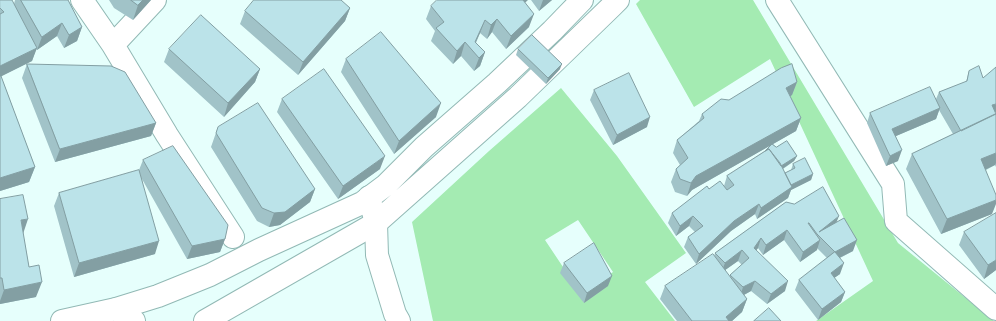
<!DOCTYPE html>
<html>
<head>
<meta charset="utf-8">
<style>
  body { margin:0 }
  canvas { display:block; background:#e6fffc }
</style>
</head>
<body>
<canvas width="996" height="321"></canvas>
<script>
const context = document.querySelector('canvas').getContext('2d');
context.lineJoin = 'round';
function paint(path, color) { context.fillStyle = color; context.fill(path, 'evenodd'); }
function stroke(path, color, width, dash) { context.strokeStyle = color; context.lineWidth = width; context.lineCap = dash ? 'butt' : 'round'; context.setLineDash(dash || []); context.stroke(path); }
const green = new Path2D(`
  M 640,0 L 753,0 L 898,243 L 994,321 L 816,321 L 873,281 L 770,59 L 694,107 L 636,4 Z
  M 561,88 L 617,156 L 686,253 L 645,282 L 675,321 L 433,321 L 412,222 L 489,151 ZM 578,220 L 613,272 L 581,294 L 545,240 Z`);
const minor = new Path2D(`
  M 82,0 L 113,45 L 167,135 L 233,237
  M 777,0 L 893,184 L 896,221 L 996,309
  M 113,45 L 155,0
  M 369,197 L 376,223 L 377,255 L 395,314 L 399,321
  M 116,309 L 134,321`);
const major = new Path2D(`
  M 62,321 L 116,309 L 158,296 L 210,275 L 259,250 L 362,203 L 386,185 L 424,147 L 497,83 L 552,31 L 582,0
  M 205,321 L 376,223 L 518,97 L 612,6 L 618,0`);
const wall = new Path2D(`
  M 0,0 L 14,4 L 15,0 L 68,0 L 82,27 L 77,41 L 64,48 L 57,36 L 37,50 L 36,49 L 32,61 L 1,76 L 35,167 L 29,182 L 0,191 Z
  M 109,0 L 151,0 L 133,20 L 114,8 Z
  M 531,0 L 552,0 L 539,11 Z
  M 525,3 L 529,27 L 506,49 L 492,32 L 487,39 L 480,33 L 476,43 L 485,52 L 480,66 L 474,71 L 461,56 L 453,64 L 431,41 L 435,31 L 426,19 L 431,6 Z
  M 350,8 L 345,21 L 298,75 L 240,24 L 245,11 Z
  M 169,49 L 260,69 L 255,82 L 224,117 L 164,62 Z
  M 518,49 L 560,69 L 546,84 L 516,55 Z
  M 346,59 L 436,117 L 394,154 L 341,72 Z
  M 27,64 L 156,123 L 151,136 L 55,162 L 22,78 Z
  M 969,71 L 996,114 L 996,167 L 995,165 L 986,170 L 992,214 L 941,234 L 906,169 L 912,154 L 953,134 L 939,110 L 936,119 L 896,136 L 898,161 L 886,166 L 867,123 L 870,113 L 936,99 L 939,92 L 966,82 Z
  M 797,82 L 792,95 L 790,96 L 801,118 L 796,131 L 773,144 L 776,147 L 797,156 L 794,161 L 783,169 L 785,173 L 791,170 L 793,164 L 813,174 L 811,180 L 791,190 L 788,198 L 757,219 L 755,214 L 731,231 L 696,264 L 684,247 L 688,237 L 695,232 L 689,226 L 676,236 L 668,223 L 672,213 L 709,189 L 724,186 L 727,176 L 765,151 L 771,145 L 692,190 L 687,196 L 675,192 L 671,182 L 676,169 L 680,165 L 673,153 L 677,140 L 699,121 L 702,114 L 729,100 Z
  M 594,90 L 647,127 L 613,145 L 590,100 Z
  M 282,99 L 380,169 L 338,199 L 277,112 Z
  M 218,127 L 315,189 L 310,202 L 280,225 L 269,227 L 257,221 L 211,147 Z
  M 143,160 L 225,239 L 220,252 L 187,259 L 142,179 L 155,254 L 74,277 L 54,206 L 59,193 L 139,170 Z
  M 0,199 L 23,233 L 29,267 L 36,297 L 0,304 Z
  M 786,202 L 836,222 L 853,251 L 840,258 L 840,274 L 834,278 L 845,292 L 841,302 L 818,320 L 795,290 L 799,280 L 827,258 L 817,248 L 817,250 L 800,262 L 784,240 L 763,255 L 758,248 L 756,250 L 785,291 L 767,304 L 751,291 L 744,295 L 747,299 L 742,312 L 732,321 L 677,321 L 660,299 L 665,286 L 714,256 L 715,253 ZM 738,261 L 742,265 L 730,275 L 730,277 L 725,270 Z
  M 964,232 L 996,270 L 984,279 L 959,245 Z
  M 564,263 L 608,286 L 584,303 L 560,273 Z`);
const shadedWall = new Path2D(`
  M 143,0 L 151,0 L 133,20 L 138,5 Z
  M 521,0 L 528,0 L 516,11 Z
  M 543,0 L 552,0 L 539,11 Z
  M 350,8 L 345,21 L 298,75 L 303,62 Z
  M 534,14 L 529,27 L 506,49 L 511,36 Z
  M 497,19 L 492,32 L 487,39 L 491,25 Z
  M 485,20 L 480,33 L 472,50 L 475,42 Z
  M 62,23 L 57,36 L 37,50 L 42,37 Z
  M 82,27 L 77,41 L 64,48 L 69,35 Z
  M 465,42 L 461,56 L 453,64 L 457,51 Z
  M 37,48 L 32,61 L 0,77 L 0,66 Z
  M 485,52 L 480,66 L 474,71 L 479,58 Z
  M 562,64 L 560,69 L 546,84 L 548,78 Z
  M 260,69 L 255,82 L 224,117 L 228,103 Z
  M 797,82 L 792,95 L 782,102 L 786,88 Z
  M 441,103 L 436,117 L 394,154 L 399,141 Z
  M 996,104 L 996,112 L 989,115 L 992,105 Z
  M 940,108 L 936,119 L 889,139 L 892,129 Z
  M 650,117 L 647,127 L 613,145 L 617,135 Z
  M 801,118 L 796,131 L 692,190 L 687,196 L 691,183 L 696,176 Z
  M 156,123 L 151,136 L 55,162 L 60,149 Z
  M 902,150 L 898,161 L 886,166 L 890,156 Z
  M 996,153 L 996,163 L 995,165 L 976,174 L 981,159 Z
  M 385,156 L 380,169 L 338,199 L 343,186 Z
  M 797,156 L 794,161 L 776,173 L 778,168 Z
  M 35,167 L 29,182 L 0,191 L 0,178 Z
  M 813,174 L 811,180 L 791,190 L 788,198 L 757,219 L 761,208 L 791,185 Z
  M 315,189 L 310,202 L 280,225 L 269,227 L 274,213 Z
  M 996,200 L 996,204 L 992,214 L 941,234 L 947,219 Z
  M 759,204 L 755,214 L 731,231 L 696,264 L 699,254 L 734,221 Z
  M 693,216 L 689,226 L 676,236 L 680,226 Z
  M 839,216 L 835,226 L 819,232 Z
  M 28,219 L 23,234 L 21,220 Z
  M 787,230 L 784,240 L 763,255 L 766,245 Z
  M 761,238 L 758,248 L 751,258 L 754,248 Z
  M 225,239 L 220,252 L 187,259 L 192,246 Z
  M 820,240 L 817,250 L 800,262 L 803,252 Z
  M 857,240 L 853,251 L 831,262 L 835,252 Z
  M 159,241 L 155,254 L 74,277 L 79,263 Z
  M 742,250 L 738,261 L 721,273 L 725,263 Z
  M 996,260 L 996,270 L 984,279 L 988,265 Z
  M 844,263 L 840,274 L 827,283 L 831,273 Z
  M 612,276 L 608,286 L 584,303 L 587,293 Z
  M 755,281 L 751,291 L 740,297 L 743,287 Z
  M 788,281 L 785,291 L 767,304 L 771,294 Z
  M 42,282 L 36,297 L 0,304 L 0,301 L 4,290 Z
  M 845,292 L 841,302 L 818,320 L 822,309 Z
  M 747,299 L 742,312 L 732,321 L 725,321 L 726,317 Z`);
const building = new Path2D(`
  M 0,0 L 12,0 L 37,48 L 0,66 L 0,14 L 4,12 L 0,8 Z
  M 21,0 L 68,0 L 82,27 L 69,35 L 62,23 L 42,37 Z
  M 131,0 L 143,0 L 138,5 Z
  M 254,0 L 341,0 L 350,8 L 303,62 L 245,11 Z
  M 437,0 L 523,0 L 534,14 L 511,36 L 497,19 L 491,25 L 485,20 L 475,42 L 485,52 L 479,58 L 465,42 L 457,51 L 436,28 L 444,22 L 431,6 Z
  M 201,15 L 260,69 L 228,103 L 169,49 Z
  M 381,32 L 441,103 L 399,141 L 346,59 Z
  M 532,35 L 562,64 L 548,78 L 518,49 Z
  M 27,64 L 111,66 L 125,72 L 156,123 L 60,149 Z
  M 792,64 L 797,82 L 786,88 L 801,118 L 696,176 L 691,183 L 680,179 L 676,169 L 688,158 L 677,140 L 704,118 L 702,114 L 721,99 L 729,100 L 781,68 Z
  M 979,66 L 983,78 L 996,67 L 996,104 L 992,105 L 996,114 L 961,131 L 939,92 L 967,81 L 969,71 Z
  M 324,69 L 385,156 L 343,186 L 282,99 Z
  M 629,73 L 650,117 L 617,135 L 594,90 Z
  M 1,76 L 35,167 L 0,178 L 0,77 Z
  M 930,87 L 940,108 L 892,129 L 902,150 L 890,156 L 870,113 Z
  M 258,103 L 315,189 L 285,212 L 274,213 L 262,208 L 216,133 L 218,127 Z
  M 996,114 L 996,153 L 981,159 L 996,195 L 996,200 L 947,219 L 912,154 Z
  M 787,141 L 797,156 L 781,166 L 769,149 L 765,151 L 772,144 L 776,147 Z
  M 173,146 L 228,225 L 225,239 L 192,246 L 143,160 Z
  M 769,149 L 780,163 L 792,187 L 761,208 L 759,204 L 734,221 L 699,254 L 688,237 L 703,226 L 693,216 L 680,226 L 672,213 L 707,186 L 709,189 L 720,181 L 727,190 L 734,185 L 727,176 Z
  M 805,158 L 813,174 L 791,185 L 785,173 L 795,168 L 793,164 Z
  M 139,170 L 159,241 L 79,263 L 59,193 Z
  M 823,187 L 839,216 L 819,232 L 844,218 L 857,240 L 835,252 L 817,234 L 809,223 L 808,223 L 820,240 L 803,252 L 787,230 L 766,245 L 761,238 L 754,248 L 788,281 L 771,294 L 755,281 L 743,287 L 730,275 L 749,258 L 742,250 L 725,263 L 715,253 L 786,202 L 794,204 Z
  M 23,195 L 28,219 L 21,220 L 29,267 L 39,265 L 42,282 L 4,290 L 2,278 L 0,278 L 0,199 Z
  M 996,213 L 996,260 L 988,265 L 964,232 Z
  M 594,243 L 612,276 L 587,293 L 564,263 Z
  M 835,252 L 844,263 L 831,273 L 845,292 L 822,309 L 799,280 Z
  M 713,254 L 747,299 L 726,317 L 729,321 L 692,321 L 665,286 Z
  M 769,308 L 781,321 L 754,321 Z`);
paint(green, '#a4ebb2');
stroke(minor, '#92b9b5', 24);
stroke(major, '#92b9b5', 24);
stroke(minor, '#fff', 22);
stroke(major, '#fff', 22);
paint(wall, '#a1c3c8');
paint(shadedWall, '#839fa3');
paint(building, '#bbe3e9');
stroke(building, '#839fa3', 1);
</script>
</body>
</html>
